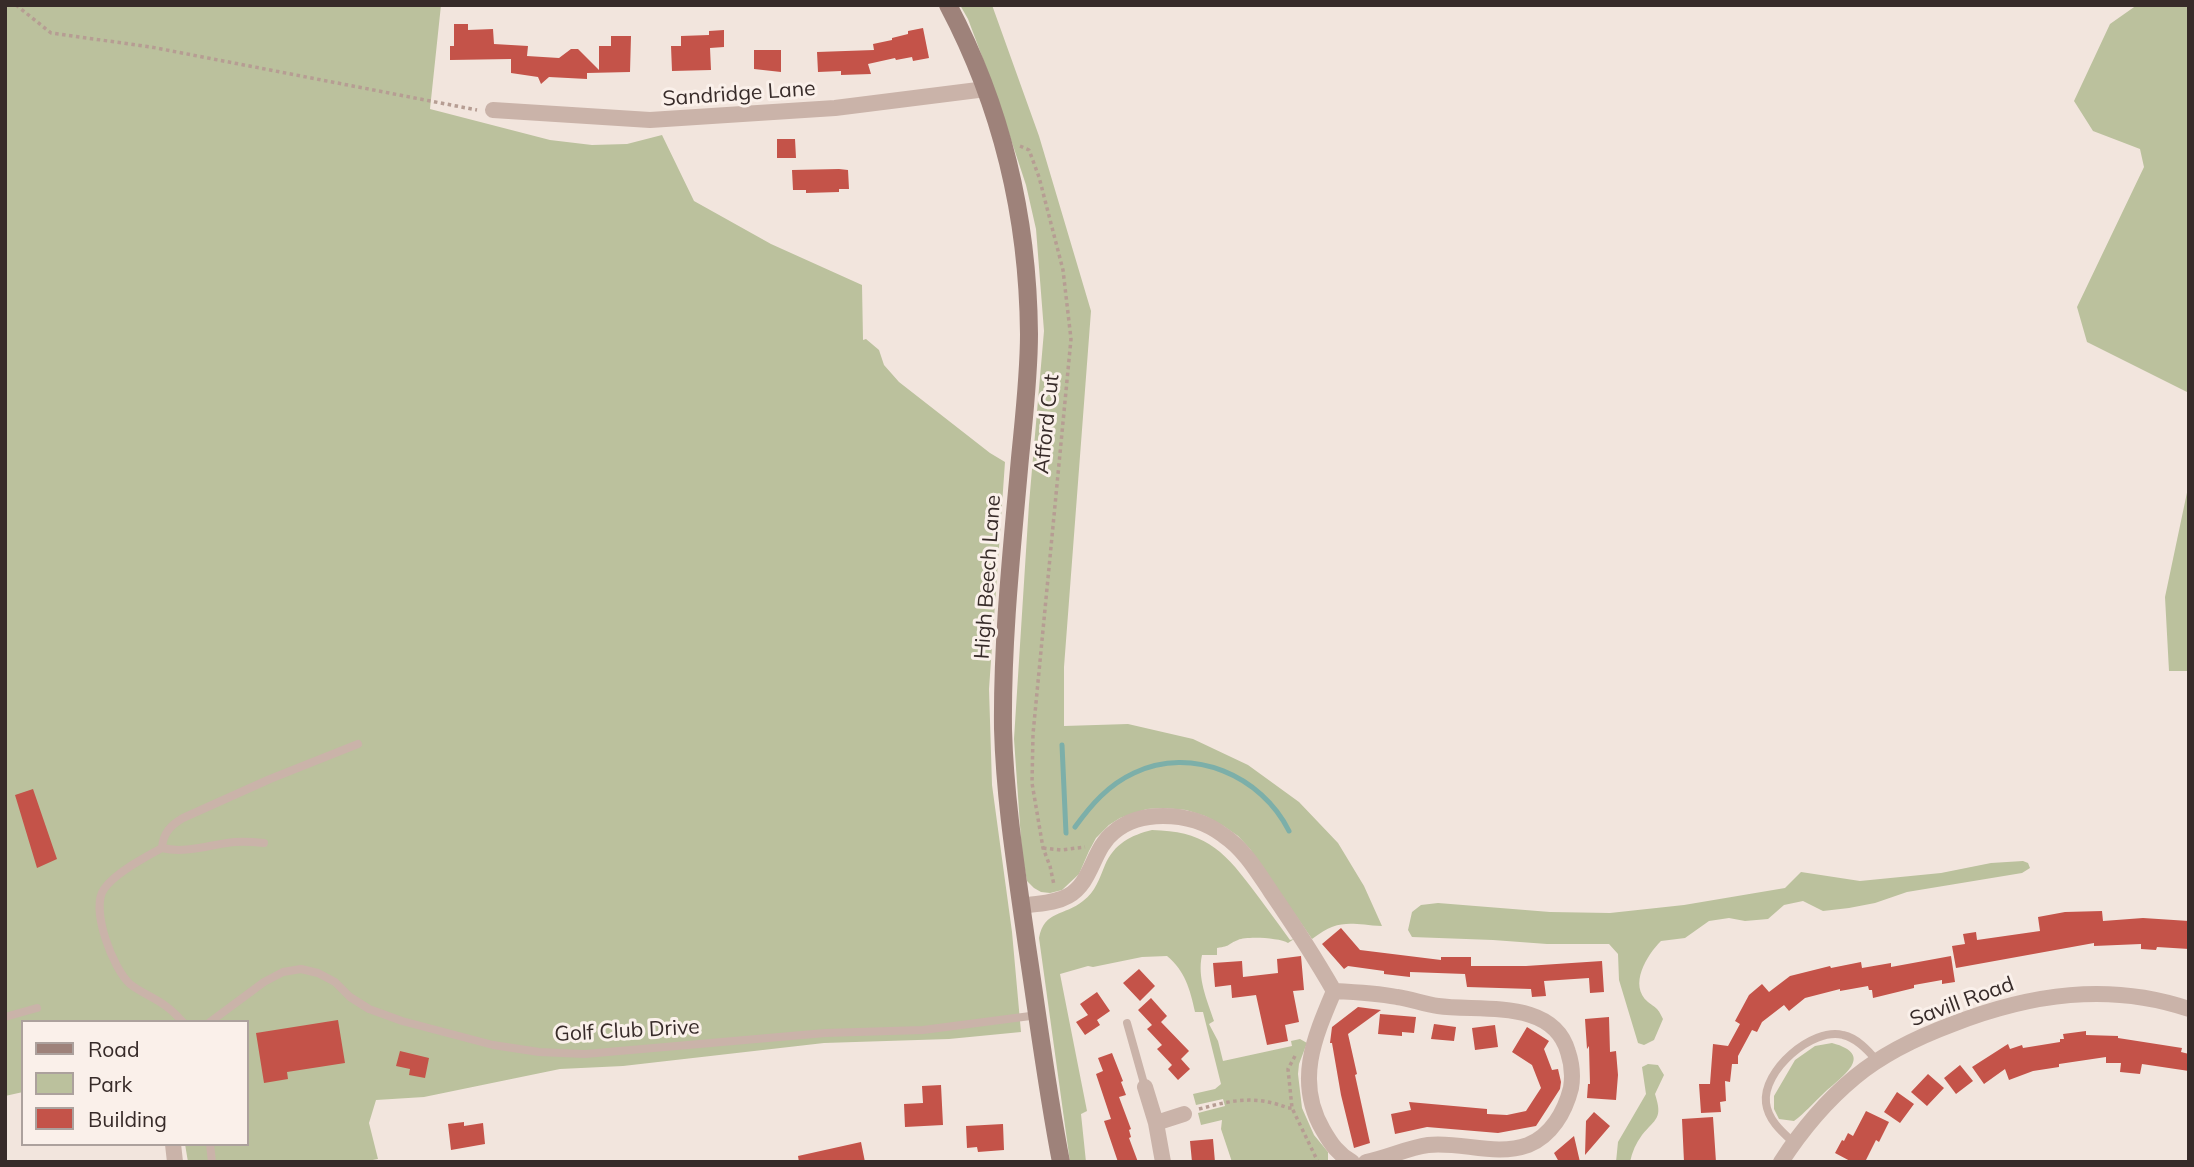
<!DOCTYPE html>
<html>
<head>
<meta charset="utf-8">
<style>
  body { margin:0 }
  #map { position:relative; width:2194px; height:1167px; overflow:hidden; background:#f2e5dd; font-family:Mulish,sans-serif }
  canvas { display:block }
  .frame { position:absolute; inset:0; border:7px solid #372b29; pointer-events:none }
  .legend { position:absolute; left:21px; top:1020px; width:228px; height:126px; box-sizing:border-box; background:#faf0ea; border:2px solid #aca19d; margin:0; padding:9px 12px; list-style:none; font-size:21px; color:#372b29 }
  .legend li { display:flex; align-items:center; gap:14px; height:35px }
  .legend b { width:35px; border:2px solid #aca19d }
</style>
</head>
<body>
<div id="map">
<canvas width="2194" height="1167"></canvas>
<div class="frame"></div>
<ul class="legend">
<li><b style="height:9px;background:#9e827a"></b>Road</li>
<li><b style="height:19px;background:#bbc19d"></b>Park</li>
<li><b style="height:19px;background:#c45349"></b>Building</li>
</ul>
</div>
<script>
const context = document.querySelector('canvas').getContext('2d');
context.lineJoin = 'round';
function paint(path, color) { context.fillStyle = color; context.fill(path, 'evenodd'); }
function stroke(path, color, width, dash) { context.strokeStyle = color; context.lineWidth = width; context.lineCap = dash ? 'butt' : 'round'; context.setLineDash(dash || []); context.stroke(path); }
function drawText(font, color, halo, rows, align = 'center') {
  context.font = font + ' Mulish,sans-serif'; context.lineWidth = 6; context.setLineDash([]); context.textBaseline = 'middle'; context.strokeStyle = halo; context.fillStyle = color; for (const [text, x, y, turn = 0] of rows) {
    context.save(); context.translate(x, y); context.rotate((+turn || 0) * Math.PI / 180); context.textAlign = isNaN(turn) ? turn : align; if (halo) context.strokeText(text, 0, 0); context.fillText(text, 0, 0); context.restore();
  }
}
const green = new Path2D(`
  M 5,5 L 441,5 L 430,109 L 550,140 L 592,145 L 627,144 L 662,135 L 694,201 L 771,244 L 862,285 L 863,340 L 866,339 L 879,350 L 884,365 L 899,382 L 990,453 L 1005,462 L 989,689 L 992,785 L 1012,932 L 1021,1032 L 949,1039 L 824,1043 L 623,1066 L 560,1069 L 424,1097 L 376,1100 L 369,1123 L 378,1159 L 362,1162 L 188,1162 L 185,1144 L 247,1144 L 247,1022 L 23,1022 L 23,1092 L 5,1096 Z
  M 960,5 L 992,5 L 1039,136 L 1091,311 L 1064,667 L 1064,726 L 1128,724 L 1193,739 L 1248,765 L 1299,802 L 1338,843 L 1364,886 L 1382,926 C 1350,924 1339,918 1312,939 L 1250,849 L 1238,836 L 1222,825 L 1205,816 L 1186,810 L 1164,808 L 1147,809 L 1120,818 L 1109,825 L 1096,838 L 1089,851 L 1079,874 L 1062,890 L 1050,893 L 1041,892 L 1034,888 L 1027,881 L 1022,854 L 1014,739 L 1029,504 L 1044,331 L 1036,229 L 1026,185 L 995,91 L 968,19 Z
  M 2137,5 L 2189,5 L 2189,393 L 2087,342 L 2077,307 L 2144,167 L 2140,149 L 2093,131 L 2074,101 L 2110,24 Z
  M 2189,483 L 2189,671 L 2169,671 L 2165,597 Z
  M 1152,830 C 1202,831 1222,848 1251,887 C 1264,904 1277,922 1290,940 L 1294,939 L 1288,943 C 1280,938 1247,936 1238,940 C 1227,944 1232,946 1217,948 L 1217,955 L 1202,955 C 1197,978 1207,1000 1214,1021 L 1209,1024 L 1218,1041 L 1223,1061 L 1292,1046 L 1291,1041 L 1300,1039 L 1307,1043 L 1299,1064 L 1298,1074 L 1302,1108 L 1314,1135 L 1328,1152 L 1328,1162 L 1232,1162 L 1221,1129 L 1222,1120 L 1201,1125 L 1198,1113 L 1225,1106 L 1223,1099 L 1196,1105 L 1193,1094 L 1215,1089 L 1221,1084 L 1203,1012 L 1195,1012 C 1190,989 1185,971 1167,956 L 1142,957 L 1093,967 L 1088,966 L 1060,974 L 1087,1111 L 1081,1114 L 1086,1162 L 1070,1162 L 1039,938 C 1044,910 1065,916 1083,901 C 1096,891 1099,879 1105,865 C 1114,844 1131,835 1152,830 Z
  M 2023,861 L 2028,863 L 2030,868 L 2022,873 L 1907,892 L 1875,903 L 1849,908 L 1823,911 L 1803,901 L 1784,905 L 1768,919 L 1745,921 L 1729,918 L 1709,921 L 1685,938 L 1661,941 C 1647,955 1628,985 1648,1002 C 1657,1009 1658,1008 1663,1019 L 1654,1040 L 1644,1045 L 1638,1043 L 1619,980 L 1618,954 L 1609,944 L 1547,944 L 1493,940 L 1412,937 L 1408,930 L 1412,912 L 1421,905 L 1438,903 L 1550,912 L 1610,913 L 1684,905 L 1785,888 L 1801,872 L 1860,881 L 1941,873 L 1991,863 Z
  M 1832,1043 C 1877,1055 1841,1077 1823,1094 C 1813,1103 1805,1113 1794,1121 L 1779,1119 L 1774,1109 L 1774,1096 L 1795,1060 L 1815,1046 Z
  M 1648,1064 L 1658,1065 L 1664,1075 L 1655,1094 C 1663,1119 1656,1118 1642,1135 C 1636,1143 1632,1152 1630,1162 L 1616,1162 L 1618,1142 L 1646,1094 L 1642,1067 Z`);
const stream = new Path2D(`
  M 1062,745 L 1066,833
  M 1075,827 C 1091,805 1108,785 1134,773 C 1192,745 1262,776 1289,831`);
const building = new Path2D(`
  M 454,24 L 468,24 L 468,30 L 493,29 L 494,44 L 528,46 L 527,56 L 559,58 L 571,49 L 578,49 L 599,70 L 599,46 L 611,46 L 611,36 L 631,36 L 630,72 L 587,73 L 587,79 L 549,77 L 541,84 L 538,77 L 511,73 L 511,59 L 450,60 L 450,46 L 454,46 Z
  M 923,28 L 929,58 L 913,61 L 912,57 L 896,60 L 895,58 L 868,64 L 871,74 L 841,75 L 841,71 L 818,72 L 817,52 L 874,50 L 873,44 L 892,40 L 892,38 L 908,34 L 908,31 Z
  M 724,30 L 724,47 L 710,48 L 711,70 L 672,71 L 671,46 L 681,46 L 681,36 L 709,35 L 709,31 Z
  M 754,50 L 781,50 L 781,72 L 754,69 Z
  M 777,139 L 795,139 L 796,158 L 777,158 Z
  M 839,169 L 848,170 L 849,189 L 839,189 L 839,192 L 806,193 L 806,190 L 793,190 L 792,170 Z
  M 33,789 L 57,859 L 37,868 L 15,795 Z
  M 2102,911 L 2103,921 L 2143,918 L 2189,921 L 2189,949 L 2157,947 L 2156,950 L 2141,949 L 2141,944 L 2094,946 L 2094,943 L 1956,968 L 1952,946 L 1965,944 L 1963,934 L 1976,932 L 1977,940 L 2040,931 L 2038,917 L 2065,912 Z
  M 1341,928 L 1360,950 L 1441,960 L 1441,957 L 1471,957 L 1471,966 L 1526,966 L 1602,961 L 1604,992 L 1590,993 L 1589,978 L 1544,981 L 1546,996 L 1532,997 L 1531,989 L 1467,987 L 1465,974 L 1410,972 L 1410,977 L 1384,974 L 1384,971 L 1348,966 L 1344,969 L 1322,944 Z
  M 1301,956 L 1304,990 L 1293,991 L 1299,1022 L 1285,1025 L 1288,1041 L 1267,1045 L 1256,995 L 1232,998 L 1231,985 L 1215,987 L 1213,963 L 1242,961 L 1243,977 L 1278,973 L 1277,959 Z
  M 1951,956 L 1955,982 L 1942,984 L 1942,980 L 1914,985 L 1914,988 L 1873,998 L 1872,990 L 1869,990 L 1868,986 L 1840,991 L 1840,989 L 1805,998 L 1789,1011 L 1784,1005 L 1762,1022 L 1757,1032 L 1752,1030 L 1738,1056 L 1738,1064 L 1732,1064 L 1730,1082 L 1725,1081 L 1726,1101 L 1720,1102 L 1721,1112 L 1701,1113 L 1699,1084 L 1710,1084 L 1713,1044 L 1728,1046 L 1740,1024 L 1735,1021 L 1749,995 L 1762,984 L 1769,992 L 1790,976 L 1830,966 L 1831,968 L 1861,962 L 1862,968 L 1891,963 L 1891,967 Z
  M 1139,969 L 1155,986 L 1140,1001 L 1123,983 Z
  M 1097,992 L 1110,1011 L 1097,1020 L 1100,1025 L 1085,1035 L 1076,1022 L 1088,1015 L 1080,1004 Z
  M 1151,998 L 1167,1016 L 1161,1022 L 1189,1051 L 1181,1059 L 1190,1069 L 1178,1080 L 1168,1069 L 1172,1065 L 1157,1049 L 1162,1045 L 1147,1029 L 1152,1025 L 1138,1010 Z
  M 1358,1007 L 1381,1010 L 1348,1034 L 1357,1074 L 1355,1075 L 1370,1143 L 1354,1148 L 1341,1095 L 1332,1043 L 1330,1043 L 1332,1027 Z
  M 1380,1014 L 1416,1017 L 1414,1033 L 1402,1032 L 1402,1036 L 1378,1034 Z
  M 1609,1017 L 1610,1052 L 1616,1051 L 1618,1075 L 1616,1100 L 1587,1098 L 1588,1084 L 1590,1084 L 1589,1046 L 1587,1049 L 1585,1019 Z
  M 338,1020 L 345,1063 L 287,1072 L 288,1079 L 264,1083 L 256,1033 Z
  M 1434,1024 L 1456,1027 L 1454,1041 L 1431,1039 Z
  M 1495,1025 L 1498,1047 L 1475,1050 L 1472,1028 Z
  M 1527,1027 L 1549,1041 L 1544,1049 L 1552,1070 L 1558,1069 L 1561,1082 L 1560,1089 L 1536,1126 L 1498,1133 L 1427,1127 L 1395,1134 L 1391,1114 L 1411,1110 L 1409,1102 L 1487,1109 L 1487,1114 L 1507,1115 L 1526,1111 L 1541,1088 L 1532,1065 L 1512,1052 Z
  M 2086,1031 L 2086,1035 L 2118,1036 L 2118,1038 L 2182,1048 L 2181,1052 L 2189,1054 L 2189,1071 L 2142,1064 L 2140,1074 L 2120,1072 L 2121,1063 L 2106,1063 L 2106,1057 L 2059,1064 L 2059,1067 L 2033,1071 L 2009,1080 L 2005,1069 L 1984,1084 L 1972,1067 L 2008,1044 L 2010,1049 L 2022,1045 L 2023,1048 L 2060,1042 L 2060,1039 L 2064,1039 L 2063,1034 Z
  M 400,1051 L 429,1058 L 425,1078 L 409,1075 L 410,1069 L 396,1066 Z
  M 1112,1053 L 1123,1081 L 1121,1082 L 1126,1095 L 1119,1097 L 1131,1129 L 1129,1130 L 1131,1137 L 1129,1138 L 1138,1162 L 1118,1162 L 1104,1121 L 1111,1119 L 1096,1074 L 1103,1071 L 1098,1058 Z
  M 1960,1065 L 1973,1081 L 1956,1094 L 1944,1078 Z
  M 1928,1074 L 1944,1088 L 1927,1106 L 1911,1092 Z
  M 941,1085 L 943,1125 L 905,1127 L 904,1104 L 923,1103 L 922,1086 Z
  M 1897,1092 L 1914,1104 L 1900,1123 L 1884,1112 Z
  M 1866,1111 L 1889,1122 L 1879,1142 L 1876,1140 L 1865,1162 L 1852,1162 L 1835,1153 L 1842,1140 L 1844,1141 L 1848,1133 L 1853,1136 Z
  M 1594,1112 L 1610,1126 L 1585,1155 L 1586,1121 Z
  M 1713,1117 L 1716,1162 L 1684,1162 L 1682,1119 Z
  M 464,1122 L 464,1126 L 483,1123 L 485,1144 L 451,1150 L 448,1124 Z
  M 1003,1124 L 1004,1150 L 978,1152 L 977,1147 L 967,1148 L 966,1126 Z
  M 1574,1136 L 1580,1162 L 1559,1162 L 1554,1153 Z
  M 1213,1139 L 1215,1162 L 1192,1162 L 1190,1141 Z
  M 861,1142 L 865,1162 L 799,1162 L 798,1156 Z`);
const path = new Path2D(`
  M 16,5 L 51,33 L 151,47 L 477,110
  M 1020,146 L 1029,150 L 1039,177 L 1063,270 L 1071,339 L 1033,734 L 1032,783 L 1043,848 L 1050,866 L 1054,885
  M 1043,848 L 1061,850 L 1085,847
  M 1295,1056 L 1288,1069 L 1292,1108 L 1318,1162
  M 1199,1109 C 1233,1100 1255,1095 1288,1108 L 1292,1108`);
const lane = new Path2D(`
  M 264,843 C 255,842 245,841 235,842 C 211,844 187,854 162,848 C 163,833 171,825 183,818 L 270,779 L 358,744
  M 162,848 C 145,857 115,873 104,889 C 90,909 113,969 130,984 C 141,993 156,998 167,1007 C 173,1011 178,1017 183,1022
  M 5,1017 L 37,1008
  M 210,1022 L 264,982 L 283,972 L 301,969 L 318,973 L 335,982 L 350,997 L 369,1009 L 402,1021 L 493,1045 L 539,1052 L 585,1054 L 825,1033 L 923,1030 L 1038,1015
  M 1127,1023 L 1145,1087
  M 1793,1142 C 1782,1132 1768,1120 1766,1103 C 1762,1071 1812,1027 1843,1035 C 1857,1038 1868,1050 1877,1061
  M 210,1144 L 212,1162`);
const street = new Path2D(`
  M 493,110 L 650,120 L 835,108 L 986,89
  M 1022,906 C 1037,903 1054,904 1068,896 C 1093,882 1092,849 1114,832 C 1128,820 1145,816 1163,816 C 1184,816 1206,822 1223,835 C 1244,849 1257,871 1271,892 C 1293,924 1314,956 1334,991
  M 1334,991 C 1355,992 1376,993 1397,997 C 1411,999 1424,1004 1438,1006 C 1480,1012 1553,998 1568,1052 C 1572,1064 1573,1076 1571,1088 C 1565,1112 1551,1136 1528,1145 C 1495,1157 1461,1141 1428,1145 C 1407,1148 1387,1158 1366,1162
  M 1334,991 C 1314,1038 1295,1082 1323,1130 C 1331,1144 1338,1154 1352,1162
  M 1145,1087 L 1156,1123 L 1163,1162
  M 1156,1123 L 1184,1114
  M 173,1144 L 175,1162
  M 1781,1162 C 1801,1131 1826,1101 1855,1077 C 1884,1053 1918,1037 1953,1024 C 2030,994 2109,982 2189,1009`);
const secondary = new Path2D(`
  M 948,5 C 1003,109 1028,217 1029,334 C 1029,375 1024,417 1020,458 C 1012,548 1002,639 1003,729 C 1005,802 1017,874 1027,946 C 1038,1018 1047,1090 1061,1162`);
const streetNames = [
  ["Sandridge Lane",739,94,-4],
  ["Afford Cut",1047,424,-84],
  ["High Beech Lane",988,577,-86],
  ["Savill Road",1962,1002,-20],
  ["Golf Club Drive",627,1031,-3]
];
paint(green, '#bbc19d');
stroke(stream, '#7cafa9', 5);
paint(building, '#c45349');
stroke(path, '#b69d93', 3.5, [3.5, 3.5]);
stroke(lane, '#cab3a9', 8);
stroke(street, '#cab3a9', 16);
stroke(secondary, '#9e827a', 18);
drawText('21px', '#372b29', '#faf0ea', streetNames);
</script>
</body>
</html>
